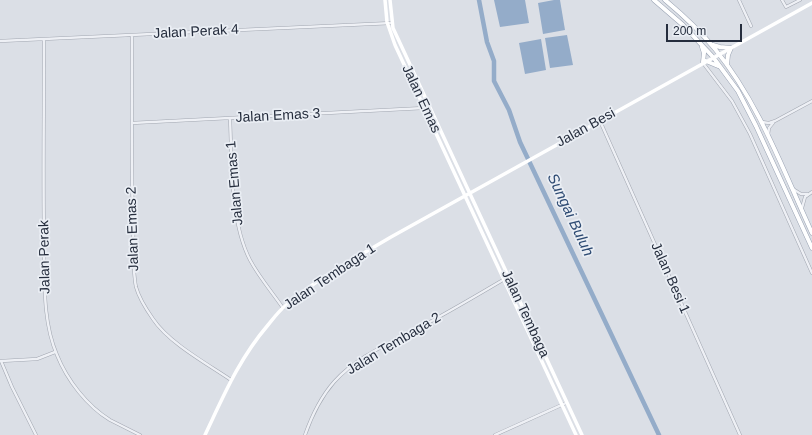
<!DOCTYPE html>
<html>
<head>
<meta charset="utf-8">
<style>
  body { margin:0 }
  #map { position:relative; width:812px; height:435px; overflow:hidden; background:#dbdfe6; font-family:Helvetica,sans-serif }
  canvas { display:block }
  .scale { position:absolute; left:666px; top:24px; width:76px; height:18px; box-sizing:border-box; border:2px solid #252d3d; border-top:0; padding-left:5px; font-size:12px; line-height:14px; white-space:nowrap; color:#252d3d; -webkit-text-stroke:3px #eaeef4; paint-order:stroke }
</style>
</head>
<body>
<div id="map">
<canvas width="812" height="435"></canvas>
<div class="scale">200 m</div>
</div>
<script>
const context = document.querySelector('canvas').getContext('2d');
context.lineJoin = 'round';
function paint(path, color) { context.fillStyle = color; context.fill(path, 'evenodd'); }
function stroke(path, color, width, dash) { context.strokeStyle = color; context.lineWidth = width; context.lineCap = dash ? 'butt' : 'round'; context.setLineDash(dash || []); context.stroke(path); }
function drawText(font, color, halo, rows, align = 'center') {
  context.font = font + ' Helvetica,sans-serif'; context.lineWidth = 3.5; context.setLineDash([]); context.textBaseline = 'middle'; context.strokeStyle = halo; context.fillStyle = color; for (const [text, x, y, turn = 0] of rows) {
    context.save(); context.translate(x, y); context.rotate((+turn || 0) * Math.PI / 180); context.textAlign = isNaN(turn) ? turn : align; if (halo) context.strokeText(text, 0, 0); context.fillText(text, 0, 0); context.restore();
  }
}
const water = new Path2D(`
  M 494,0 L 525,0 L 529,23 L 500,27 Z
  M 554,0 L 560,0 L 565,30 L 543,34 L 538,3 Z
  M 567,35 L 573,65 L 550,68 L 545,38 Z
  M 541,39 L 546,70 L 525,74 L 519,43 Z`);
const river = new Path2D(`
  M 479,0 L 487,42 L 494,61 L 494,81 L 509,110 L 520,142 L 659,435`);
const street = new Path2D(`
  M 739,0 L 751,26
  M 782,0 L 786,7 L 800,0
  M 132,35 C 132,97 131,159 133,220 C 134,240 132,268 136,287 C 139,298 146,309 153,319 C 169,343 206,363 231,380
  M 44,39 C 44,107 43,175 44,242 C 45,280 42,320 57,355 C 67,380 87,406 110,420 C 120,425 130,430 140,435
  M 0,41 L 392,23
  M 703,63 L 732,101 L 750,134 L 812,273
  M 230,118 C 232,162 230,221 250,260 C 259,277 272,292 283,308
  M 600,121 L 740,435
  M 762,122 L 769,123 L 775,121 L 812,101
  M 132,123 L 424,108
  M 768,135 L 769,128 L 773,123
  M 793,189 L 801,194 L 807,194
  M 802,208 L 805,197 L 812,192
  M 1,361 L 12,387 L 36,435
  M 1,361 L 37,359 L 55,352
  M 305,435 C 312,415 320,398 334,382 C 358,355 395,341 426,324 C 454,309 481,293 508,277
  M 495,435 L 566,403`);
const secondary = new Path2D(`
  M 385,0 L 387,22 L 395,45 L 576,435
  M 390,0 L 393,28 L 582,435
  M 205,435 C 224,395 239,359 268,325 C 273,319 278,312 284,307 C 316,279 354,259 391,237 L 812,3`);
const primary = new Path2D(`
  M 654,0 L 683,25 L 713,57 L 738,91 L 756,126 L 812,248
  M 665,0 C 683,15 700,31 715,49 C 759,103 783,170 812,233
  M 713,45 L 720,47 L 731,48 L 728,55 L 727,65
  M 702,47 L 704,53 L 703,62
  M 706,61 L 718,66`);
const streetNames = [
  ["Jalan Perak 4",196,32,-3],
  ["Jalan Emas",421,99,65],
  ["Jalan Emas 3",278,116,-3],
  ["Jalan Besi",586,128,-29],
  ["Jalan Emas 1",235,183,-95],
  ["Jalan Emas 2",133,229,-92],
  ["Jalan Perak",45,257,-91],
  ["Jalan Tembaga 1",330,277,-34],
  ["Jalan Besi 1",670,278,66],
  ["Jalan Tembaga",525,314,65],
  ["Jalan Tembaga 2",394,344,-31]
];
const waterNames = [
  ["Sungai Buluh",570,215,65]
];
paint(water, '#94acc9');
stroke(river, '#94acc9', 4.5);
stroke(street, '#a1a6b0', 3.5);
stroke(primary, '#9aa3b3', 5);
stroke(street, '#eef0f5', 2.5);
stroke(secondary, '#fff', 3.5);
stroke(primary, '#fff', 4);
drawText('14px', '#252d3d', '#eaeef4', streetNames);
drawText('italic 15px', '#2d4a72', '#eaeef4', waterNames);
</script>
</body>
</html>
